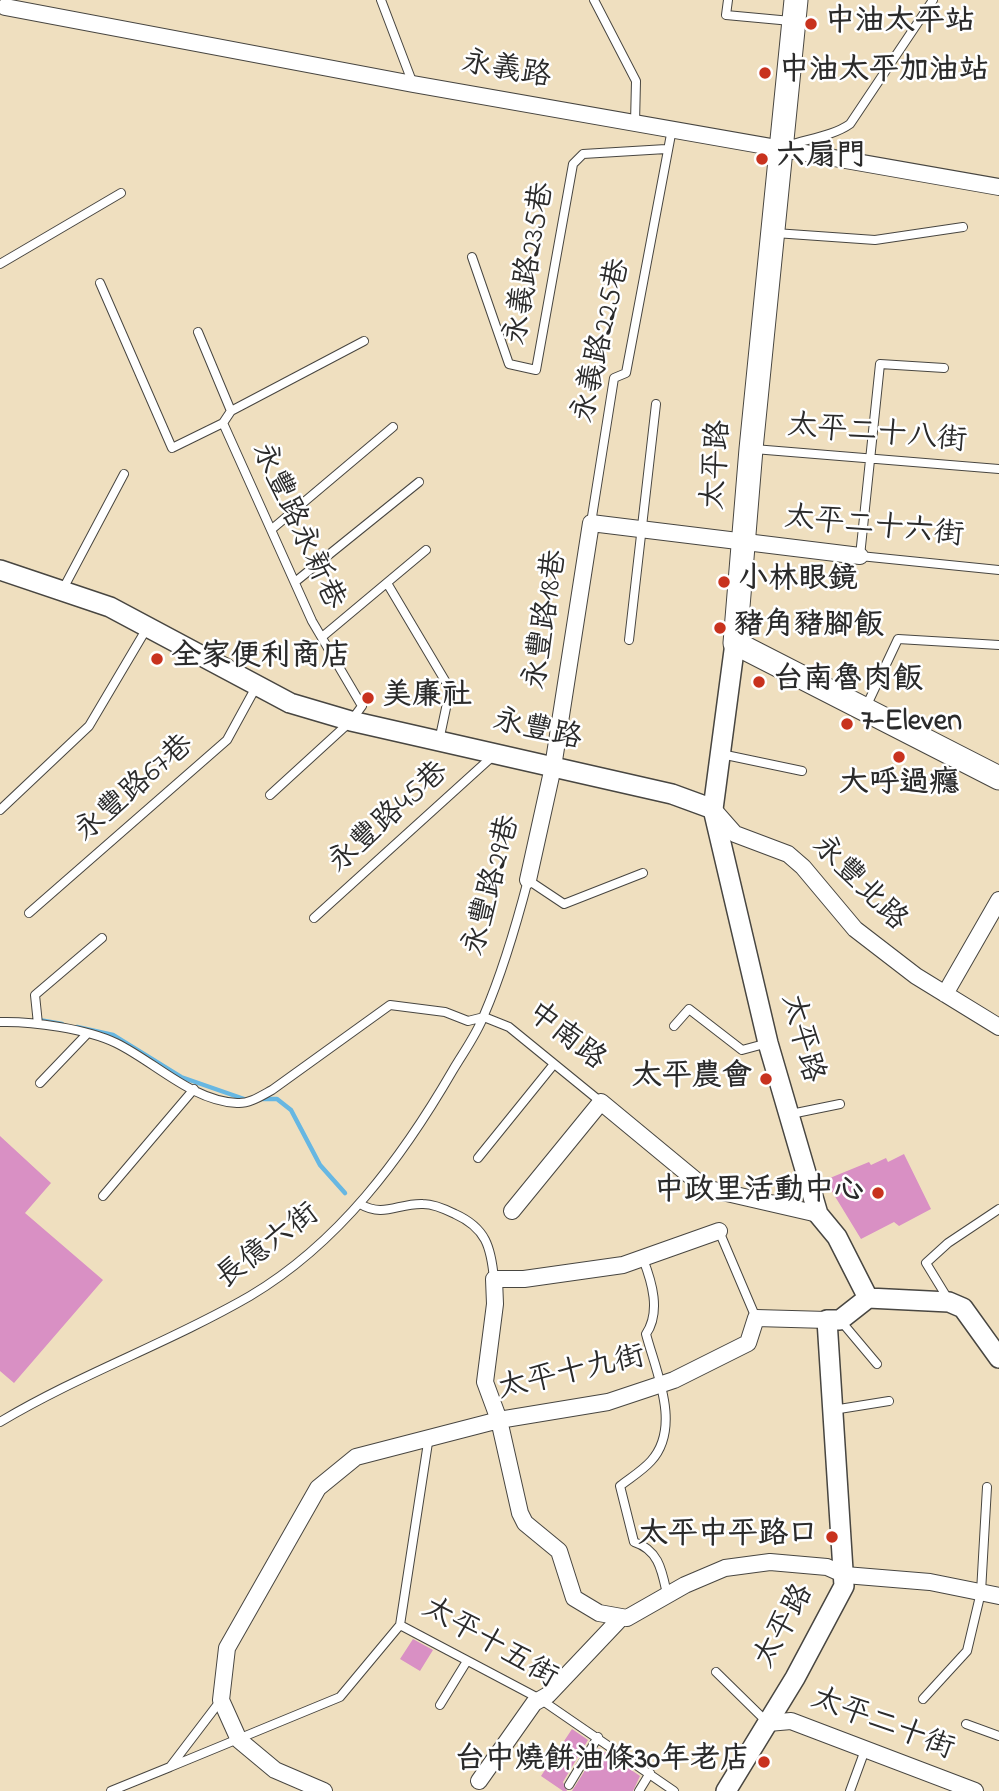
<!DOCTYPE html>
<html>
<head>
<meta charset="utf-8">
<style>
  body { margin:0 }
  canvas { display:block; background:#efdfbf }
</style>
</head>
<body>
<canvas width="999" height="1791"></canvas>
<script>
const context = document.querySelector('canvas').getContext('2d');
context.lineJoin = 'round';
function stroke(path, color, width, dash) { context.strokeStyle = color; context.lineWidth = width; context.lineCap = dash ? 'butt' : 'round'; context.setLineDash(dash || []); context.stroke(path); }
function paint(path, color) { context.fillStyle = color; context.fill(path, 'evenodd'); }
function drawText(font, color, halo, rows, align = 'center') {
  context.font = font + ' "Indie Flower","LXGW WenKai TC",sans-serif'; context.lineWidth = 5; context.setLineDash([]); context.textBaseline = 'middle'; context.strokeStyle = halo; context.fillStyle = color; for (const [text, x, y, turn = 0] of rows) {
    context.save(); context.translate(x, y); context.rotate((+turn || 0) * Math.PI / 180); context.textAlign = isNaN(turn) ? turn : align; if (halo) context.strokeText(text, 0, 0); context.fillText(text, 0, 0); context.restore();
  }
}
const stream = new Path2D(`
  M 39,1020 L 62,1024
  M 77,1027 L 113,1035 L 181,1077 L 247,1100
  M 260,1099 L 277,1099 L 291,1110 L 320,1165 L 345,1193`);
const building = new Path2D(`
  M 0,1136 L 51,1183 L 25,1213 L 103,1280 L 14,1383 L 0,1371 Z
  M 904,1154 L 931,1209 L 899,1226 L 894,1222 L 861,1239 L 825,1180 L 869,1162 L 871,1165 L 886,1158 L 888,1162 Z
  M 413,1639 L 433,1650 L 420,1671 L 400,1659 Z
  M 572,1729 L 588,1740 L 563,1782 L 567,1791 L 563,1791 L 541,1776 Z
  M 599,1748 L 640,1776 L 633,1791 L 572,1791 Z`);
const service = new Path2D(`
  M 381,0 L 413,84
  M 594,0 L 636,81 L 635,123
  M 728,0 L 726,15 L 791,21
  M 787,146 C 807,139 833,136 850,124 L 933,0
  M 775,233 L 875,240 L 963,227
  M 472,257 L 509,364 L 536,370 L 573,164 L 583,154 L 666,149
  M 0,264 L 121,193
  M 100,283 L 172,448 L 223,423 L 231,411 L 198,332
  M 944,368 L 880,364 L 860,556 L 999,570
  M 231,411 L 364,341
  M 223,423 L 312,621 L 362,706 L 351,721 L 270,795
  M 754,449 L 999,469
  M 591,523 L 614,378 L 626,373 L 672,129
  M 272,529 L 393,427
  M 295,582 L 419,482
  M 387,583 L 450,689 L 439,741
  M 63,589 L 124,474
  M 322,637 L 426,550
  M 629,640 L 656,404
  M 865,709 L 898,639 L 999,645
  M 721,754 L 802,771
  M 0,810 L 89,726 L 147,628
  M 29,913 L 227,740 L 256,687
  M 314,918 L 494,755
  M 0,1022 C 32,1021 87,1029 116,1043 C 155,1062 192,1101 237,1103 C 249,1104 261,1096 272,1090 L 390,1005 L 445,1012 L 468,1021 L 484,1017 L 509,1027 L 601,1102
  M 38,1024 L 35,995 L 102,938
  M 674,1026 L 689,1009 L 742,1050 L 768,1043
  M 40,1083 L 86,1035
  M 791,1114 L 840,1104
  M 478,1158 L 554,1064
  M 103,1196 L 194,1089
  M 360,1204 C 384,1218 398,1203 423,1204 C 434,1204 445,1209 455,1214 C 486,1228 491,1247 494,1279
  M 719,1231 L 756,1318
  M 643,1259 C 652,1282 661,1312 646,1334 C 656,1372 682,1427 651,1461 C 642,1471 630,1478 620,1486 L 634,1542 C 659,1550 662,1571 667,1594
  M 948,1299 L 926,1263 L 948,1243 L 999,1209
  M 840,1320 L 877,1364
  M 833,1410 L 889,1401
  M 0,1422 C 80,1374 169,1343 250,1296 C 339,1243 402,1158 453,1070 C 463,1053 477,1034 484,1015 C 503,971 516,926 528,880 L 564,904 L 643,873
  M 429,1436 L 400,1625 L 540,1699 L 674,1791
  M 716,1672 L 768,1723
  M 923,1699 L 967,1651 L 981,1592 L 987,1487
  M 440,1705 L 467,1661
  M 966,1724 L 999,1736
  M 170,1767 L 340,1697 L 400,1625
  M 569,1785 L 598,1737
  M 111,1791 L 170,1767 L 221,1700
  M 639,1791 L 650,1773
  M 850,1791 L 865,1750`);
const minor = new Path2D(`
  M 5,7 L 413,84 L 999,187
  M 713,809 L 735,834 L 788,854 L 803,867 L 855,929 L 916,976 L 999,1027
  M 528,880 L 553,767 L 591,523 L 860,556
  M 945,994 L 999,900
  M 512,1211 L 601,1102 L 705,1188 L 818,1214
  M 719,1231 L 623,1265 L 524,1279 L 494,1279 L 495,1304 L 485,1382 L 499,1420 L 520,1513 L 525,1523 L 559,1551 L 574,1598 L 599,1613 L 627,1618 L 685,1585 L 725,1568 L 770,1562 L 827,1567 L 845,1575 L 930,1582 L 999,1596
  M 768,1723 L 791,1721 L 975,1791
  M 479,1781 L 534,1703 L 548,1695 L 620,1619
  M 324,1791 L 275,1770 L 239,1740 L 221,1700 L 227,1648 L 318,1488 L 356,1457 L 499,1420 L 608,1402 L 674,1380 L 748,1343 L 756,1318 L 827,1320`);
const tertiary = new Path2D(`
  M 0,570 L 110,607 L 290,703 L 351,721 L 672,794 L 713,809
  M 735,643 L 713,809 L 768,1043 L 818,1214 L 837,1237 L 868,1298
  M 868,1298 L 949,1302 L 963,1308 L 999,1358
  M 726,1791 L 795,1678 L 844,1586 L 827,1320 L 840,1320 L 868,1298`);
const secondary = new Path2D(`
  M 796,0 L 751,449 L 735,643 L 999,778`);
const markers = [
  [811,24,7,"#c8321e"],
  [765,73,7,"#c8321e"],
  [762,159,7,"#c8321e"],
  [724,582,7,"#c8321e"],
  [720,628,7,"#c8321e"],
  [157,659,7,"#c8321e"],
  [759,682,7,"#c8321e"],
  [368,698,7,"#c8321e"],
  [847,724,7,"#c8321e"],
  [899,757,7,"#c8321e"],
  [766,1079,7,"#c8321e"],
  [878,1193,7,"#c8321e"],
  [832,1537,7,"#c8321e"],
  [764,1762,7,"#c8321e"]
];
const poiNames = [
  ["中油太平站",825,24],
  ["中油太平加油站",779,73],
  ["六扇門",776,159],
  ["小林眼鏡",738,582],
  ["豬角豬腳飯",734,628],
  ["全家便利商店",171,659],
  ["台南魯肉飯",773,682],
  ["美廉社",382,698],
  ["7-Eleven",861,724],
  ["大呼過癮",899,786,"center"],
  ["太平農會",752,1079,"right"],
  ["中政里活動中心",864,1193,"right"],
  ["太平中平路口",818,1537,"right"],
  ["台中燒餅油條30年老店",750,1762,"right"]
];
const streetNames = [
  ["永義路",506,72,10],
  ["永義路235巷",532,264,-80],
  ["永義路225巷",604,341,-77],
  ["太平二十八街",877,436,5],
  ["太平路",719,465,-86],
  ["永豐路永新巷",296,527,65],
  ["太平二十六街",874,529,6],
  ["永豐路18巷",548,620,-81],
  ["永豐路",537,732,13],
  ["永豐路67巷",136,790,-41],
  ["永豐路45巷",390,819,-42],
  ["永豐北路",858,885,45],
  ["永豐路29巷",494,886,-75],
  ["中南路",565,1038,38],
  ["太平路",800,1039,75],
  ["長億六街",269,1248,-37],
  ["太平十九街",572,1375,-13],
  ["太平路",786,1627,-61],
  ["太平十五街",489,1645,30],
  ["太平二十街",882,1726,21]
];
stroke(stream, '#67b7e2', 4.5);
paint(building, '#d990c4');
stroke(service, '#484641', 10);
stroke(minor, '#484641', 18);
stroke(tertiary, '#484641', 22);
stroke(secondary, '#484641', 25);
stroke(service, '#fff', 8);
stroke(minor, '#fff', 16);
stroke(tertiary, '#fff', 19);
stroke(secondary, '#fff', 23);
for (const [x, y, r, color] of markers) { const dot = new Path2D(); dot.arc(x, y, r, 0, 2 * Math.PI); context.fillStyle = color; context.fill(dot); stroke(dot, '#fff', 2.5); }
drawText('bold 30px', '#2b2b2b', '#fff', poiNames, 'left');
drawText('30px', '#2b2b2b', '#fff', streetNames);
</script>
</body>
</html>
